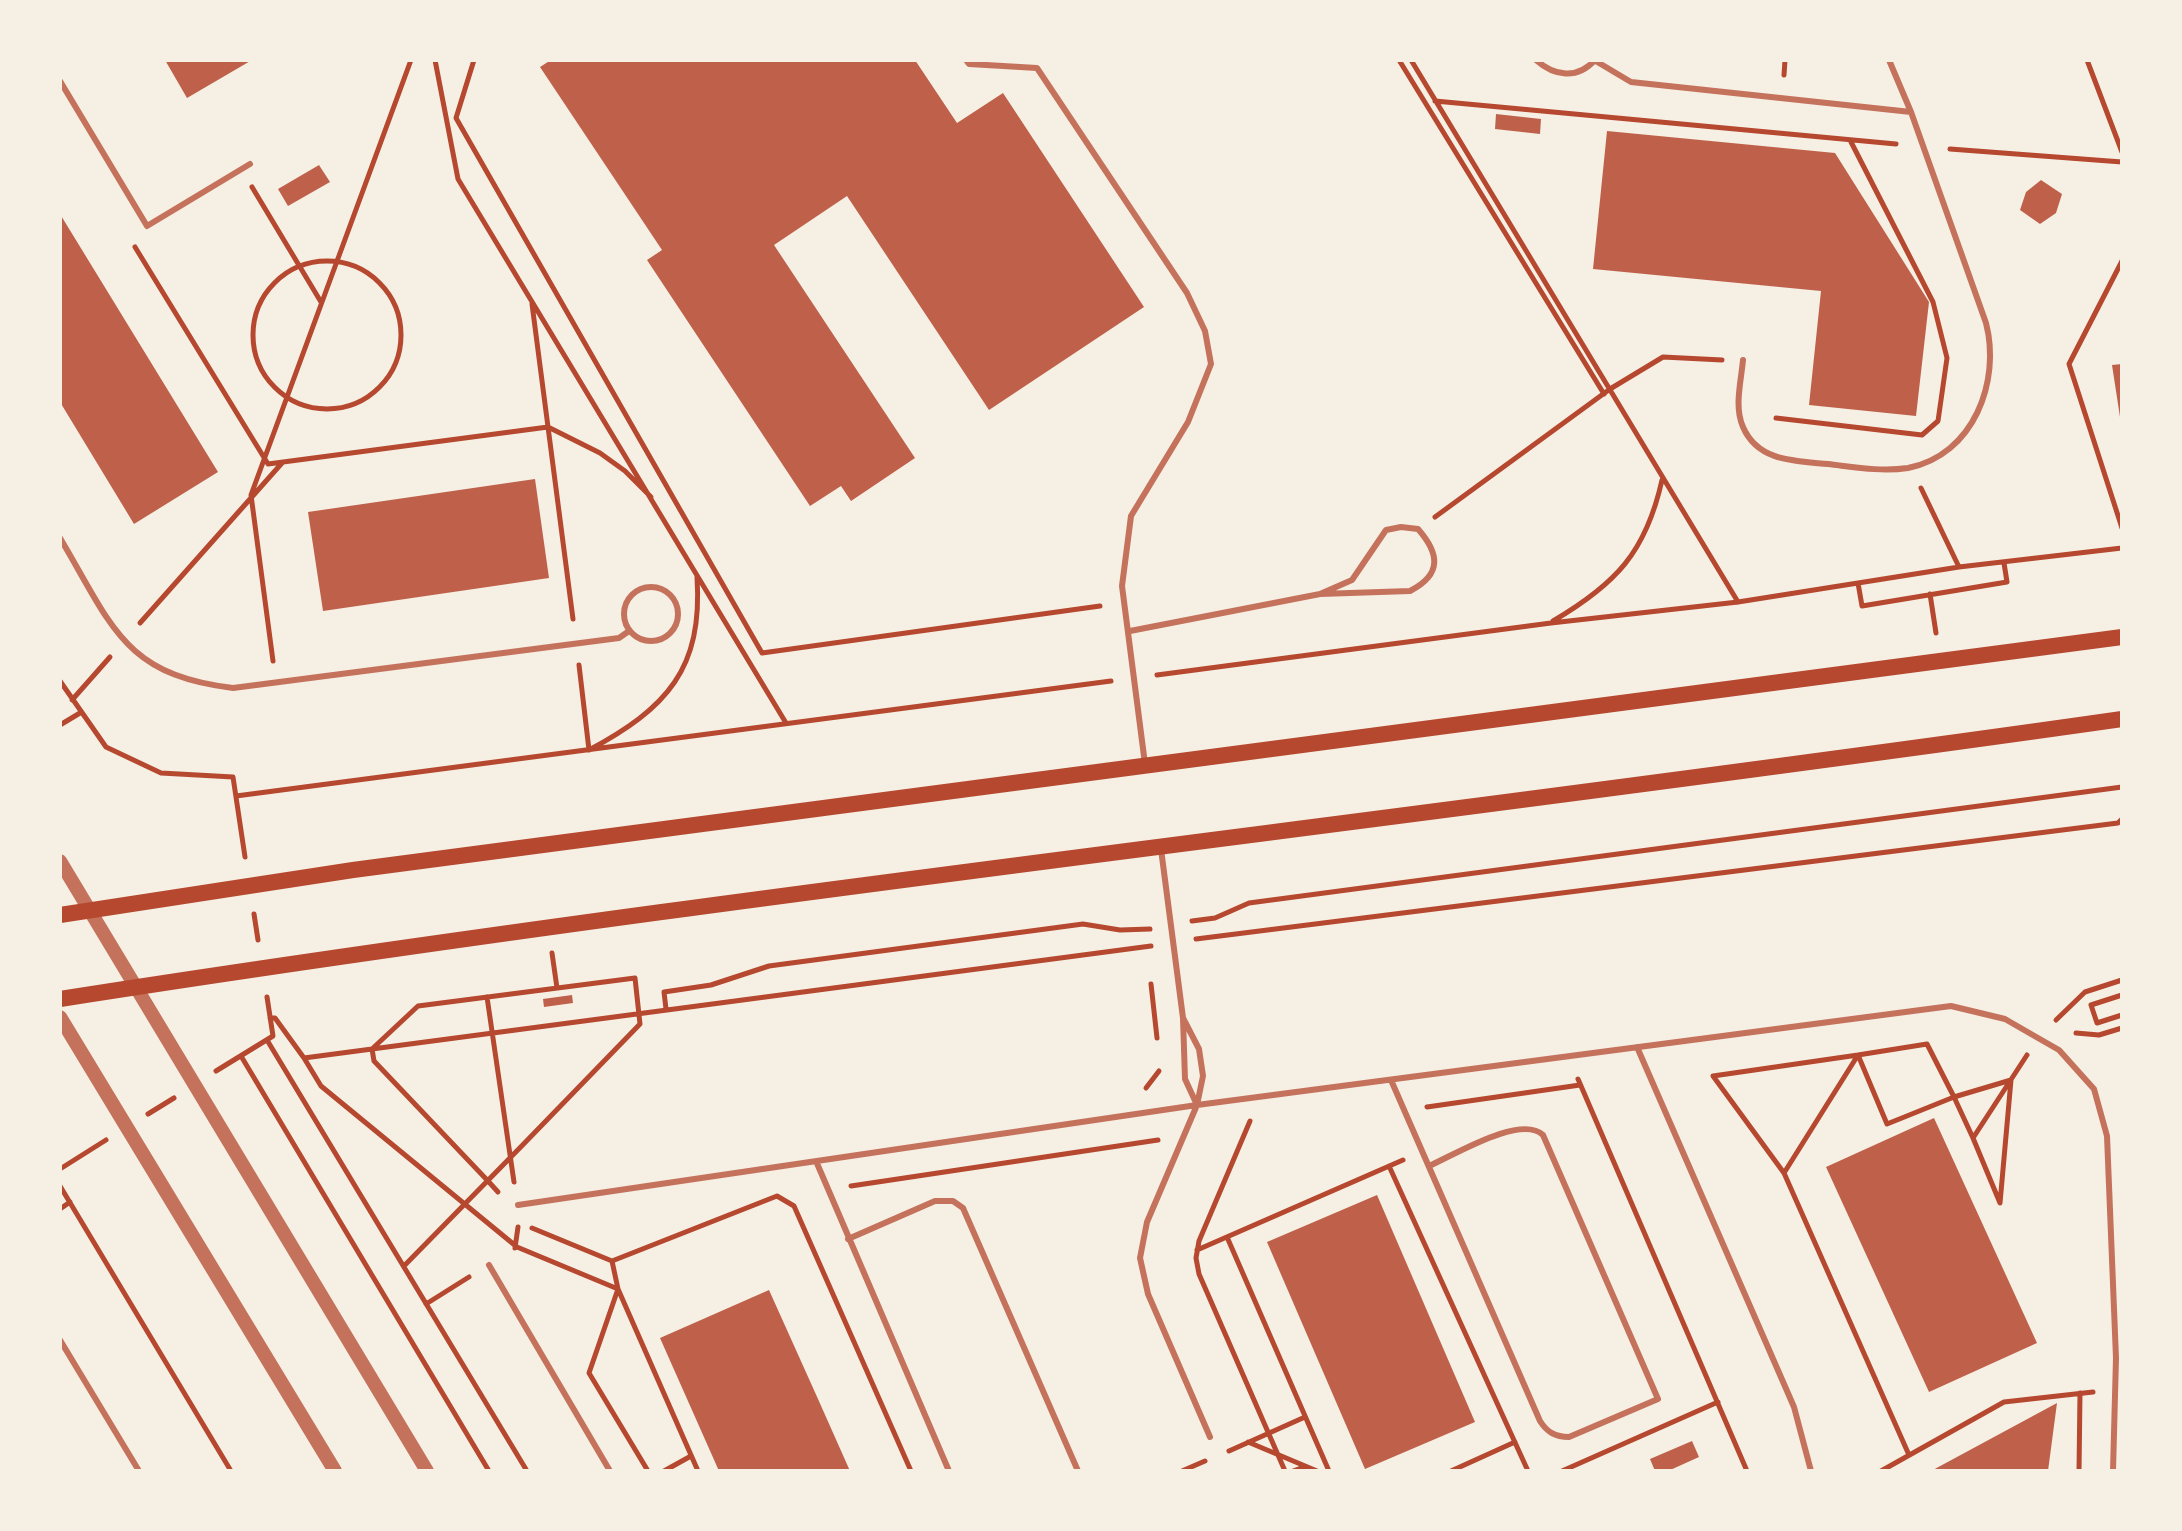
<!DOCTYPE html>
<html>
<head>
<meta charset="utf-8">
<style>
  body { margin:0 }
  #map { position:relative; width:2182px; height:1531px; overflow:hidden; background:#f6efe4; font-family:Manrope,sans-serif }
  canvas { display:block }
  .frame { position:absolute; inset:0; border:62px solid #f6efe4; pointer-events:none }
</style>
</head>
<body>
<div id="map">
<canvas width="2182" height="1531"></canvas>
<div class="frame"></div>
</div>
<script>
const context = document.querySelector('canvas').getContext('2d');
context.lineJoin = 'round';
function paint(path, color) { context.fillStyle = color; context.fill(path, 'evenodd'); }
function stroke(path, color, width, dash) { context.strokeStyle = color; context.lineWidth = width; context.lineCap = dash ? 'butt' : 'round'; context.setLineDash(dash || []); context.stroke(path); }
const building = new Path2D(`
  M 165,60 L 252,60 L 187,98 Z
  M 551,60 L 915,60 L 957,123 L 1003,93 L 1144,307 L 989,410 L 847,196 L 774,245 L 915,458 L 851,501 L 841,486 L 810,506 L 647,260 L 662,250 L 540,67 Z
  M 1496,114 L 1541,119 L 1540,134 L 1495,129 Z
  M 1607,131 L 1835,153 L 1929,302 L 1916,416 L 1809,405 L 1821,291 L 1593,269 Z
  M 319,165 L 330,182 L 288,206 L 278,189 Z
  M 2041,180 L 2062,194 L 2056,213 L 2040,224 L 2020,210 L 2026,192 Z
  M 60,214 L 218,472 L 134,524 L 60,402 Z
  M 2122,364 L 2122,417 L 2120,417 L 2112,365 Z
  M 535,479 L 549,578 L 323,611 L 308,512 Z
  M 572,995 L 573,1003 L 544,1007 L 543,999 Z
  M 1934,1118 L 2037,1343 L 1929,1392 L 1826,1167 Z
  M 1377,1195 L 1475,1422 L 1365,1469 L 1267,1242 Z
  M 769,1290 L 818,1399 L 850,1471 L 719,1471 L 660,1338 Z
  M 2057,1403 L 2048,1471 L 1931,1471 Z
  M 1692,1441 L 1699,1457 L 1668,1471 L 1655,1471 L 1650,1459 Z`);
const path = new Path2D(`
  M 435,60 L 458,179 L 786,723
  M 474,60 L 456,118 L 762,653 L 1100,606
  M 1399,60 L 1604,394
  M 1411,60 L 1738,602
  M 2087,60 L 2122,152
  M 1784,75 L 1785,60
  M 1435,101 L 1896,144
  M 1950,149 L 2122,162
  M 252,187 L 321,302
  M 135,247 L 268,464 L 548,427 L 600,453 L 625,471 L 651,497
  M253 335a74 74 0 1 1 148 0a74 74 0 1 1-148 0Z
  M 2122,261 L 2069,364 L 2122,528
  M 532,304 L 573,619
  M 1776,418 L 1922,435 L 1938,421 L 1947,358 L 1933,302 L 1850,140
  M 1921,488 L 1959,567
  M 1435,517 L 1610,389 L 1663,357 L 1722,360
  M 1858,583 L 1862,606 L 2007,582 L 2004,563
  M 1930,594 L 1936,633
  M 1553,621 C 1616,584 1646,552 1662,480
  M 140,623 L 282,463
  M 273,661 L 251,495 L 411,60
  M 579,665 L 589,750 C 667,708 703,669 697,577
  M 1157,675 L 1551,623 L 1738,602 L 1959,567 L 2122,548
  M 60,681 L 106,747 L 161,773 L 233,777 L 245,857
  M 72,700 L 110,657
  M 60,725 L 80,713
  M 236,796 L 1111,681
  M 254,914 L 258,940
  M 1192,921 L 1215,918 L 1249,903 L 2122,787
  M 1196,939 L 2118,823 L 2122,819
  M 552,953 L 557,988
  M 1151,984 L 1157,1038
  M 2122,995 L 2091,1005 L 2097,1023 L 2122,1015
  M 487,997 L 514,1182
  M 666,1009 L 664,992 L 711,985 L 769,966 L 1083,924 L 1120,930 L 1150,929
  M 270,1018 L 275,1018 L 304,1058 L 1151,946
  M 2056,1020 L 2085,992 L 2122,980
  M 2076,1033 L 2099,1035 L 2122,1028
  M 267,1040 L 527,1471
  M 241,1056 L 489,1471
  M 304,1058 L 321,1086 L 517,1247 L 618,1289 L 698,1471
  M 216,1071 L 273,1036 L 267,997
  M 1578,1079 L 1747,1471
  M 1146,1088 L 1159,1071
  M 1427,1107 L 1580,1085
  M 148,1114 L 174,1098
  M 1250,1121 L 1199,1241 L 1196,1258 L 1199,1274 L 1285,1471
  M 1973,1138 L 1954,1097 L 1887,1124 L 1858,1055 L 1927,1044 L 1954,1097 L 2011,1080 L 2000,1203 L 1973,1138 L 2027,1055
  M 1389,1166 L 1528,1471
  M 60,1169 L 106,1140
  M 1784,1173 L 1858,1055 L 1713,1076 L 1784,1173 L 1909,1455
  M 60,1186 L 231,1471
  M 851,1186 L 1158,1140
  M 60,1209 L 70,1202
  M 532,1228 L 612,1261 L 777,1196 L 794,1206 L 911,1471
  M 1227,1237 L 1329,1471
  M 515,1248 L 518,1227
  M 1197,1250 L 1403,1160
  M 612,1261 L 618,1289 L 589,1373 L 648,1471
  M 404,1266 C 483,1186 562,1105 640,1024 L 635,978 L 418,1006 L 372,1049 L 374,1061 L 488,1181 L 498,1192
  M 426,1304 L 469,1277
  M 1248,1442 L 1317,1471
  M 1229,1451 L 1305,1417
  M 664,1471 L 691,1456
  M 1182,1471 L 1205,1461
  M 1293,1471 L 1304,1467
  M 1451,1471 L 1515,1442
  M 1562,1471 L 1718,1402
  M 1881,1471 L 2004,1402 L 2093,1392
  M 2079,1471 L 2080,1393`);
const service = new Path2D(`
  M 966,60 L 969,64 L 1037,68 L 1187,293 L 1205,331 L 1211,364 L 1188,422 L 1131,516 L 1122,586 L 1145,764
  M 1536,60 C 1554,76 1577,80 1595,60
  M 1594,60 L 1631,82 L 1911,112
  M 60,81 L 147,226 L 250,164
  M 1743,360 C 1741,382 1734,407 1743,427 C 1758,462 1796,461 1828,464 C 1854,467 1881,472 1908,468 C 1974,455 2001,381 1986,323 L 1911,112 L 1889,60
  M 60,538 C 112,625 123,675 233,688 L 619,638 L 629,631
  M624 614a27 27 0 1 1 54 0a27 27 0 1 1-54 0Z
  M 1130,631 L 1320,594 L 1410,591 C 1443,574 1439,553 1418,529 L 1401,527 L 1386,530 L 1352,580 L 1320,594
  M 1161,849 L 1183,1018 L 1185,1079 L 1197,1105
  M 1183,1018 L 1199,1049 L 1203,1076 L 1197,1105 L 1147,1222 L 1140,1258 L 1148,1294 L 1210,1437
  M 1637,1047 L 1794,1407 L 1811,1471
  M 1391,1080 L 1540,1421 C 1547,1432 1555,1437 1569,1437 L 1658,1399 L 1543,1135 C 1521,1114 1454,1155 1429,1166
  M 816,1161 L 949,1471
  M 518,1205 L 1197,1105 L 1951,1006 L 2005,1019 L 2038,1038 L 2059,1050 L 2094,1089 L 2107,1136 L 2116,1358 L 2113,1471
  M 848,1239 L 935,1201 L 953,1201 L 963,1208 L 1078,1471
  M 489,1265 L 610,1471
  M 60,1340 L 139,1471`);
const tertiary = new Path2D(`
  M 60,861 L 427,1471
  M 60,1017 L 335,1471`);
const secondary = new Path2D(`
  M 60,915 L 353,870 L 2122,637
  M 60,999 C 745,892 1435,817 2122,719`);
paint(building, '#bf614a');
stroke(path, '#b5482f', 5);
stroke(service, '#c5725c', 6);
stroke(tertiary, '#c5725c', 14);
stroke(secondary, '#b5482f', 16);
</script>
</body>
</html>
